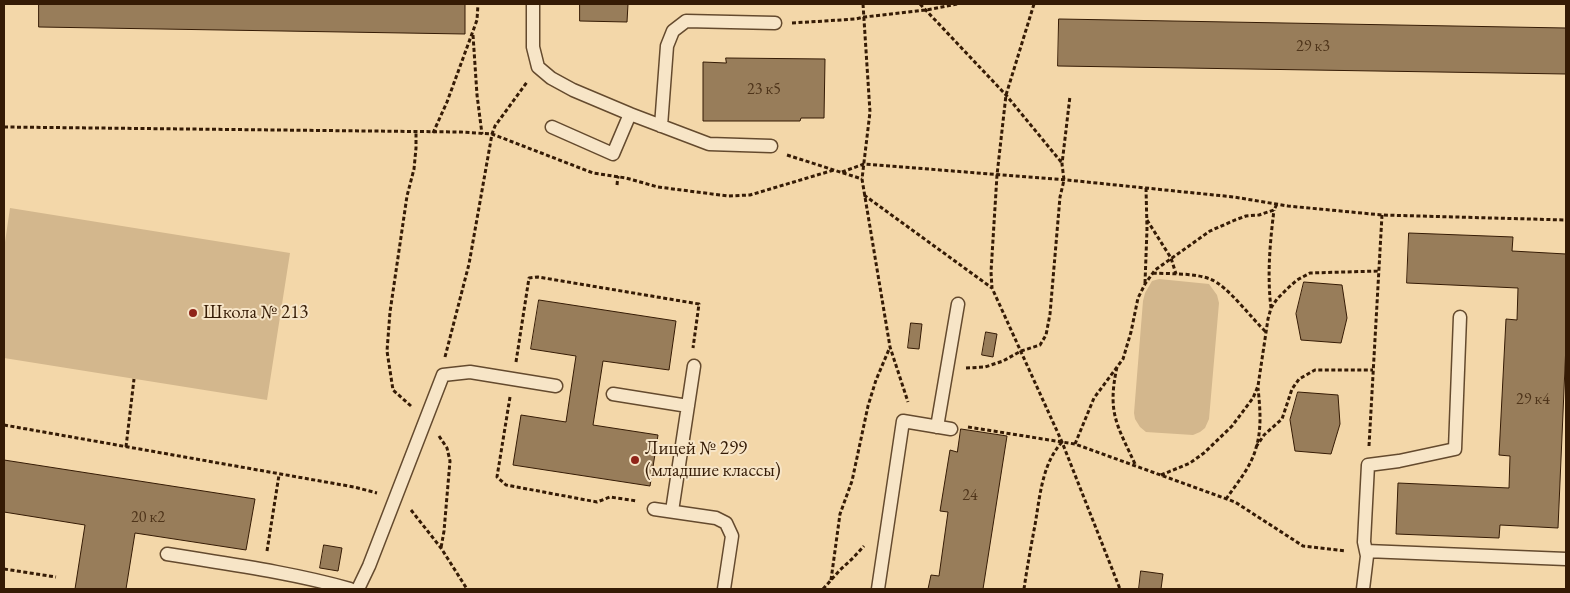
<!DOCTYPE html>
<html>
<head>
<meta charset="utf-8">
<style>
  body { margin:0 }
  #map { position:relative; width:1570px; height:593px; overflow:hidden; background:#f3d7a9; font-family:"EB Garamond",serif }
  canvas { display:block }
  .frame { position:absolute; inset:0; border:5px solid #351b05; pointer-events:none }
</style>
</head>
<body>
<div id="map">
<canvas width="1570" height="593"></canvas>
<div class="frame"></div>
</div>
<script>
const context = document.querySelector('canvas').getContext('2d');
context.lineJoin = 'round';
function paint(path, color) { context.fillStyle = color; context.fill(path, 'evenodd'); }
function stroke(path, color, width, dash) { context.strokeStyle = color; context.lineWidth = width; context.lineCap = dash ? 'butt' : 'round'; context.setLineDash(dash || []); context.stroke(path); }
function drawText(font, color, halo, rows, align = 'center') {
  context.font = font + ' "EB Garamond",serif'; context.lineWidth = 4; context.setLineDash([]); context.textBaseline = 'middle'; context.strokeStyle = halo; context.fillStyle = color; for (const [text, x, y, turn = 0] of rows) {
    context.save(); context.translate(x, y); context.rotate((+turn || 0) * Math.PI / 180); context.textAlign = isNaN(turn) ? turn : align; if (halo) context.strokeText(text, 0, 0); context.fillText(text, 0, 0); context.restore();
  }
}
const green = new Path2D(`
  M 10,208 L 290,253 L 267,400 L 4,358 L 4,249 Z
  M 1159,279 L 1209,284 L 1217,295 L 1219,303 L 1209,419 L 1205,428 L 1200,432 L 1193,435 L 1146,432 L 1140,427 L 1135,419 L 1134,413 L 1143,301 L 1145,293 L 1152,281 Z`);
const building = new Path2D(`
  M 39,4 L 465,4 L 465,34 L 39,27 Z
  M 580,4 L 628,4 L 627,22 L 580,21 Z
  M 1059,19 L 1566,28 L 1566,74 L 1058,66 Z
  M 726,58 L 825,59 L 824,118 L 801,118 L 800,121 L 703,121 L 703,62 L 726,63 Z
  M 1409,233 L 1513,237 L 1512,251 L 1566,254 L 1566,344 L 1558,528 L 1500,525 L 1499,538 L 1396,534 L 1398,483 L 1509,488 L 1510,456 L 1499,455 L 1506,319 L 1517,320 L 1518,288 L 1407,283 Z
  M 1304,282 L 1342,285 L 1347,318 L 1341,343 L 1301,340 L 1296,314 Z
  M 539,300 L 676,321 L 669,370 L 603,361 L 593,425 L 658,435 L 650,486 L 513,465 L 521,415 L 566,422 L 576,356 L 531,349 Z
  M 911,323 L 922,324 L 919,349 L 908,348 Z
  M 986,332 L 997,334 L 993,357 L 982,355 Z
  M 1298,392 L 1338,395 L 1340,424 L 1331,454 L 1295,451 L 1290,420 Z
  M 961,429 L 1007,436 L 983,589 L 928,589 L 931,575 L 939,576 L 948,512 L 940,511 L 950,450 L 957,452 Z
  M 4,460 L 255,499 L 246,550 L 135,533 L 126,589 L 75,589 L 85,525 L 4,512 Z
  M 324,545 L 342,548 L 338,571 L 320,568 Z
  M 1141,571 L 1163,574 L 1161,589 L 1139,589 Z`);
const path = new Path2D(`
  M 863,4 L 870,112 L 862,179 L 890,347 L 908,402
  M 920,4 L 1006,95 L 1062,163
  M 1034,4 L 1006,95 L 997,175 L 991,272 L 992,288 L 1062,442 L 1120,589
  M 792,23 L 856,19 L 864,17 L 926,10 L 957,4
  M 473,35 L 477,95 L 482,134
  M 4,127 L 461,132 L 492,134 L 593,173 L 626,178 L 658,187 L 728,196 L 750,195 L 834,170
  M 433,133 L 447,102 L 477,20 L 478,4
  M 787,155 L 862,179
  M 842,172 L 864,164 L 1067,180 L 1234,197 L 1288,206 L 1382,215 L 1566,220
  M 617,185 L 618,176
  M 864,195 L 992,288
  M 1147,220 L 1171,258 L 1176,274
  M 1153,273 C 1170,274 1195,273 1210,279 C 1227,285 1252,319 1266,332
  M 1145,283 L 1147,229 L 1146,188
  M 1271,308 C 1267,275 1270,242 1274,210
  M 445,357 L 469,264 L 492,134 L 495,126 L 527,82
  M 516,362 L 529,278 L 538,277 L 699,304 L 693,348
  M 1117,367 C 1107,413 1117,425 1136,466
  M 966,368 L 985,367 L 1003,361 L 1021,351 L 1040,345 L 1046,335 L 1050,314 L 1060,197 L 1064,180 L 1062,164 L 1070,96
  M 510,397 L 497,477 L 506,485 L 597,502 L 610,497 L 637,501
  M 411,406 L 393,390 L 387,351 L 390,312 L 407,196 L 414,169 L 416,148 L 416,133
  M 4,425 L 354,487 L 377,493
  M 968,427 L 1062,442
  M 439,436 L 447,448 L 450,461 L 444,531 L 441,548
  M 1075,444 L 1094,398 L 1123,359 L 1131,332 L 1138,298 L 1145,284 L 1155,270 L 1210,231 L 1235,220 L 1246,216 L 1259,215 L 1274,210 L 1277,204
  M 1369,446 L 1382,215
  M 126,447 L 134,379
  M 1256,447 L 1264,435 L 1282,419 L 1292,389 L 1299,379 L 1315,370 L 1373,370
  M 1161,475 L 1190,463 L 1204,453 L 1232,426 L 1253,398 L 1258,386 L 1268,319 L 1271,308 L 1277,299 L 1288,288 L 1297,280 L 1310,273 L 1379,271
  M 1226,499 C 1237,483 1251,467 1256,448 C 1262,429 1260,407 1258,388
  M 411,510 L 441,548 L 467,589
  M 267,551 L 279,475
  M 4,569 L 56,577
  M 831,580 L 840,514 L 852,481 L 868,406 L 876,380 L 890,347
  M 823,589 L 840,570 L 853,558 L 864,546
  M 1024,589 C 1027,568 1031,546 1035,525 C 1040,496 1042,464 1062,442 L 1075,444 L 1235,502 L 1303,546 L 1346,551`);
const service = new Path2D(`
  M 533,4 L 533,47 L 538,67 L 551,78 L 573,90 L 630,114 L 709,144 L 771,146
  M 661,126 L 667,46 L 673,31 L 686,21 L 775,23
  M 552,127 L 613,154 L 630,114
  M 613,394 L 688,406
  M 937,427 L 958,304
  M 654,509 L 716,518 L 726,523 L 732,536 L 724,589
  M 672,511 L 694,366
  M 1366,551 L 1566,559
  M 167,554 C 228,564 290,572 350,589
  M 358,589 L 369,566 L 443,375 L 470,372 L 556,386
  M 878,589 L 903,421 L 951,429
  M 1363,589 L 1367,556 L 1364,542 L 1368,465 L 1399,461 L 1455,449 L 1460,317`);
const markers = [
  [193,313,5,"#8f2418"],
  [635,460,5,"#8f2418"]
];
const numberNames = [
  ["29 к3",1313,47],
  ["23 к5",764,90],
  ["29 к4",1533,400],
  ["24",970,496],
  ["20 к2",148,518]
];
const poiNames = [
  ["Школа № 213",203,313],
  ["Лицей № 299",645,449],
  ["(младшие классы)",645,471]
];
paint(green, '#d3b78d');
paint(building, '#987d5a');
stroke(building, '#351b05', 1);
stroke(service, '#644a2e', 15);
stroke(path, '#351b05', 3, [4, 2.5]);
stroke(service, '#f7e5c7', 12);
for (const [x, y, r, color] of markers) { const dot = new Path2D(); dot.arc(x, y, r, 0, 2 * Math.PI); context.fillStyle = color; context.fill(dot); stroke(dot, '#f7e5c7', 2); }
drawText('16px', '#4e341a', null, numberNames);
drawText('19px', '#351b05', '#f7e5c7', poiNames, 'left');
</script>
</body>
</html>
